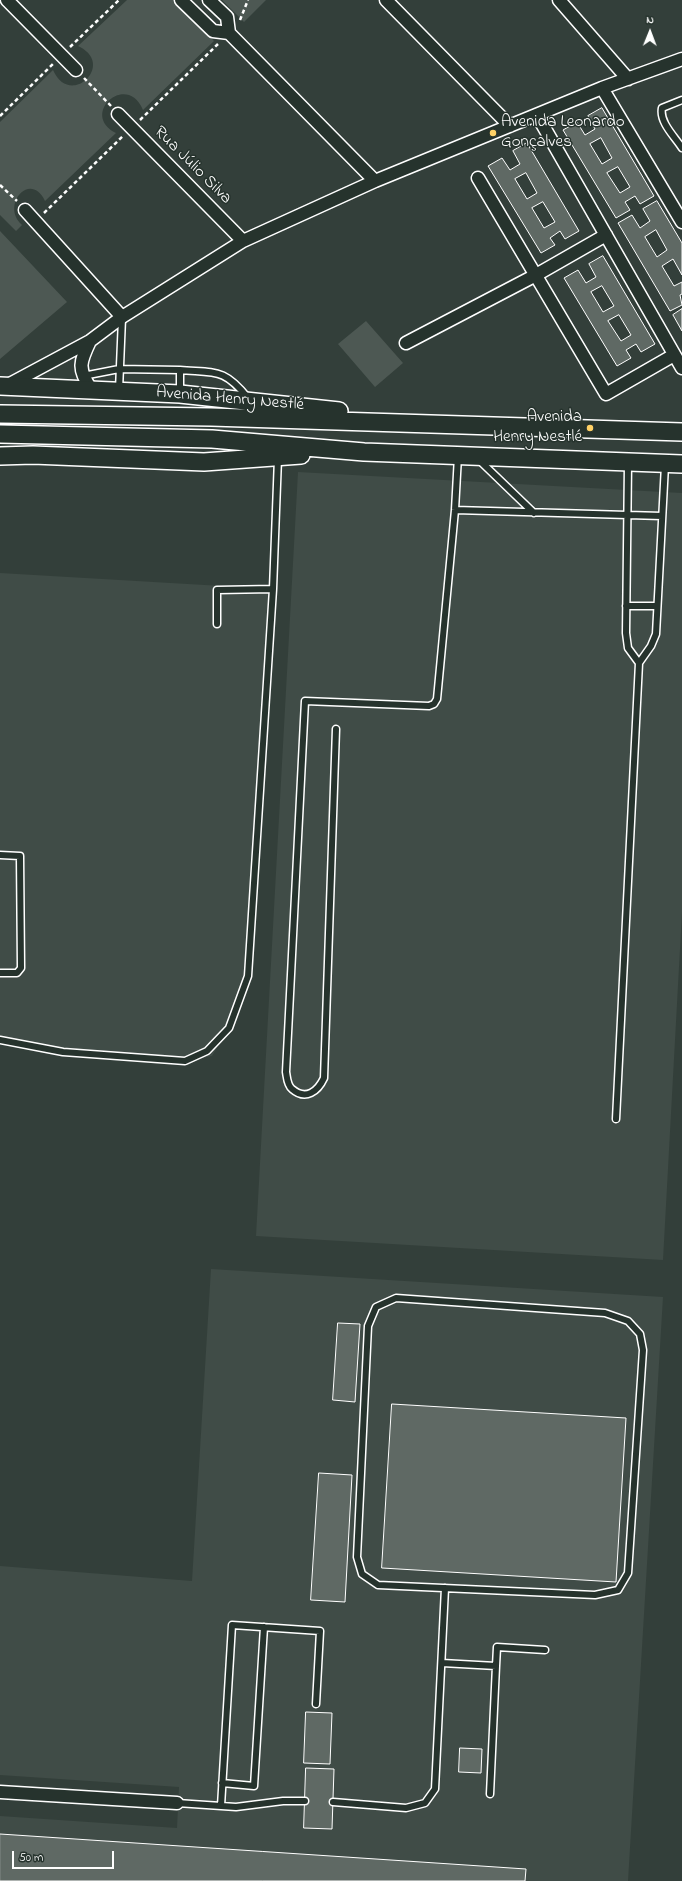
<!DOCTYPE html>
<html>
<head>
<meta charset="utf-8">
<style>
  body { margin:0 }
  #map { position:relative; width:682px; height:1881px; overflow:hidden; background:#333f3a; font-family:"Indie Flower",sans-serif }
  canvas { display:block }
  .north { position:absolute; left:630px; top:12px; width:40px; height:40px; -webkit-text-stroke:3px #26332d; paint-order:stroke; rotate:1deg; font-size:11px; font-weight:700; line-height:16px; text-align:center; color:#fff }
  .north::after { content:''; display:block; margin:auto; width:14px; height:18px; background:#fff; clip-path:polygon(50% 0,100% 100%,50% 72%,0 100%) }
  .scale { position:absolute; left:12px; top:1851px; width:102px; height:18px; box-sizing:border-box; border:2px solid #fff; border-top:0; padding-left:5px; font-size:12px; line-height:14px; white-space:nowrap; color:#fff; -webkit-text-stroke:3px #26332d; paint-order:stroke }
</style>
</head>
<body>
<div id="map">
<canvas width="682" height="1881"></canvas>
<div class="north">N</div>
<div class="scale">50 m</div>
</div>
<script>
const context = document.querySelector('canvas').getContext('2d');
context.lineJoin = 'round';
function paint(path, color) { context.fillStyle = color; context.fill(path, 'evenodd'); }
function stroke(path, color, width, dash) { context.strokeStyle = color; context.lineWidth = width; context.lineCap = dash ? 'butt' : 'round'; context.setLineDash(dash || []); context.stroke(path); }
function drawText(font, color, halo, rows, align = 'center') {
  context.font = font + ' "Indie Flower",sans-serif'; context.lineWidth = 3; context.setLineDash([]); context.textBaseline = 'middle'; context.strokeStyle = halo; context.fillStyle = color; for (const [text, x, y, turn = 0] of rows) {
    context.save(); context.translate(x, y); context.rotate((+turn || 0) * Math.PI / 180); context.textAlign = isNaN(turn) ? turn : align; if (halo) context.strokeText(text, 0, 0); context.fillText(text, 0, 0); context.restore();
  }
}
const built = new Path2D(`
  M 298,472 L 682,493 L 682,912 L 663,1260 L 256,1236 Z
  M 0,573 L 273,589 L 248,976 L 229,1028 L 212,1056 L 185,1061 L 63,1052 L 0,1040 Z
  M 211,1269 L 663,1297 L 628,1881 L 0,1881 L 0,1816 L 177,1828 L 179,1787 L 0,1775 L 0,1566 L 192,1581 Z`);
const green = new Path2D(`
  M 127,0 L 175,0 L 214,41 L 143,110 C 127,71 79,114 116,133 L 45,201 C 30,170 0,206 22,225 L 16,231 L 0,215 L 0,122 L 53,70 C 70,109 117,64 78,46 Z
  M 222,0 L 266,0 L 244,22 Z
  M 0,231 L 67,302 L 0,359 Z
  M 366,321 L 403,363 L 375,387 L 338,344 Z`);
const building = new Path2D(`
  M 602,108 L 654,196 L 640,204 L 635,196 L 625,202 L 630,210 L 616,218 L 563,130 L 577,122 L 585,135 L 595,129 L 588,116 ZM 601,138 L 612,158 L 602,164 L 590,144 ZM 618,167 L 630,187 L 620,193 L 607,173 Z
  M 527,143 L 579,231 L 565,239 L 560,231 L 550,238 L 555,245 L 541,253 L 488,166 L 502,158 L 510,170 L 520,164 L 513,151 ZM 526,173 L 537,193 L 527,199 L 515,179 ZM 543,202 L 555,222 L 544,228 L 532,208 Z
  M 657,201 L 682,243 L 682,275 L 673,259 L 662,266 L 674,286 L 682,282 L 682,294 L 680,295 L 682,305 L 670,311 L 618,223 L 632,215 L 640,228 L 650,221 L 643,209 ZM 656,230 L 667,250 L 657,257 L 645,237 Z
  M 603,256 L 655,344 L 641,352 L 636,344 L 626,350 L 631,358 L 617,366 L 564,278 L 578,270 L 586,283 L 596,277 L 589,264 ZM 602,286 L 614,306 L 603,312 L 591,292 ZM 619,315 L 631,335 L 621,341 L 608,321 Z
  M 682,309 L 682,331 L 673,315 Z
  M 338,1323 L 360,1324 L 355,1402 L 333,1400 Z
  M 392,1404 L 626,1418 L 616,1582 L 382,1568 Z
  M 319,1473 L 352,1475 L 345,1602 L 311,1600 Z
  M 306,1712 L 332,1713 L 330,1764 L 304,1763 Z
  M 460,1748 L 482,1749 L 481,1773 L 459,1772 Z
  M 306,1768 L 334,1769 L 332,1829 L 304,1828 Z
  M 0,1834 L 526,1869 L 525,1881 L 0,1881 Z`);
const path = new Path2D(`
  M 240,20 L 248,0
  M 70,47 L 119,0
  M 84,78 L 111,106
  M 0,116 L 54,63
  M 140,120 L 218,44
  M 0,185 L 17,201
  M 44,213 L 123,136`);
const lane = new Path2D(`
  M 682,100 L 662,108 C 659,122 675,137 682,148
  M 180,370 C 216,373 224,368 248,398
  M 83,376 L 119,369 L 180,370 L 180,392
  M 119,390 L 122,318
  M 478,459 L 534,513
  M 628,464 L 626,633 L 628,648 L 639,663
  M 455,510 L 662,516
  M 626,606 L 657,606
  M 217,624 L 217,590 L 273,589
  M 336,729 L 324,1078 C 318,1091 306,1101 292,1089 C 287,1085 287,1077 286,1072 L 305,701 L 429,706 L 434,704 L 437,699 L 455,510 L 458,456
  M 0,855 L 20,856 L 21,968 L 17,973 L 0,973
  M 0,1040 L 63,1052 L 185,1061 L 207,1051 L 229,1028 L 248,976 L 273,589 L 278,458
  M 616,1119 L 639,663 L 651,646 L 656,634 L 665,465
  M 396,1298 L 605,1313 L 628,1321 L 640,1334 L 643,1350 L 628,1573 L 618,1590 L 595,1595 L 378,1585 L 362,1574 L 357,1557 L 368,1326 L 376,1307 Z
  M 442,1663 L 496,1666 L 490,1794
  M 496,1666 L 497,1647 L 545,1650
  M 222,1783 L 254,1786 L 264,1627
  M 333,1802 L 406,1808 L 425,1803 L 435,1789 L 445,1588
  M 177,1803 L 236,1807 L 283,1801 L 305,1801
  M 221,1806 L 232,1625 L 320,1631 L 316,1704`);
const street = new Path2D(`
  M 7,0 L 76,70
  M 181,0 L 213,31 L 229,33
  M 209,0 L 227,17 L 229,33 L 375,181
  M 386,0 L 510,126
  M 559,0 L 628,79
  M 602,88 L 682,222
  M 118,114 L 243,241
  M 537,115 L 682,368
  M 478,178 L 606,394 L 674,355
  M 25,210 L 122,317
  M 90,341 C 80,362 77,368 91,389
  M 406,343 L 536,275 L 606,235
  M 6,386 L 90,341 L 122,317 L 243,241 L 375,181 L 602,88 L 682,59
  M 0,1792 L 177,1803`);
const secondary = new Path2D(`
  M 0,386 L 180,394 L 339,411
  M 0,414 L 211,417 L 682,432
  M 0,434 L 212,439 L 364,452 L 682,464
  M 0,456 L 33,455 L 204,462 L 301,455`);
const markers = [
  [493,133,4,"#ffd166"],
  [590,428,4,"#ffd166"]
];
const poiNames = [
  ["Avenida Leonardo",501,123],
  ["Gonçalves",501,143],
  ["Avenida",582,418,"right"],
  ["Henry Nestlé",582,438,"right"]
];
const streetNames = [
  ["Rua Júlio Silva",192,166,45],
  ["Avenida Henry Nestlé",230,400,5]
];
paint(built, '#404c47');
paint(green, '#4d5853');
paint(building, '#5f6964');
stroke(building, '#fff', 1);
stroke(lane, '#fff', 9);
stroke(street, '#fff', 15);
stroke(secondary, '#fff', 20);
stroke(path, '#fff', 2.5, [4, 3]);
stroke(lane, '#26332d', 6);
stroke(street, '#26332d', 12);
stroke(secondary, '#26332d', 17);
for (const [x, y, r, color] of markers) { const dot = new Path2D(); dot.arc(x, y, r, 0, 2 * Math.PI); context.fillStyle = color; context.fill(dot); stroke(dot, '#26332d', 1.5); }
drawText('17px', '#fff', '#26332d', poiNames, 'left');
drawText('17px', '#fff', '#26332d', streetNames);
</script>
</body>
</html>
